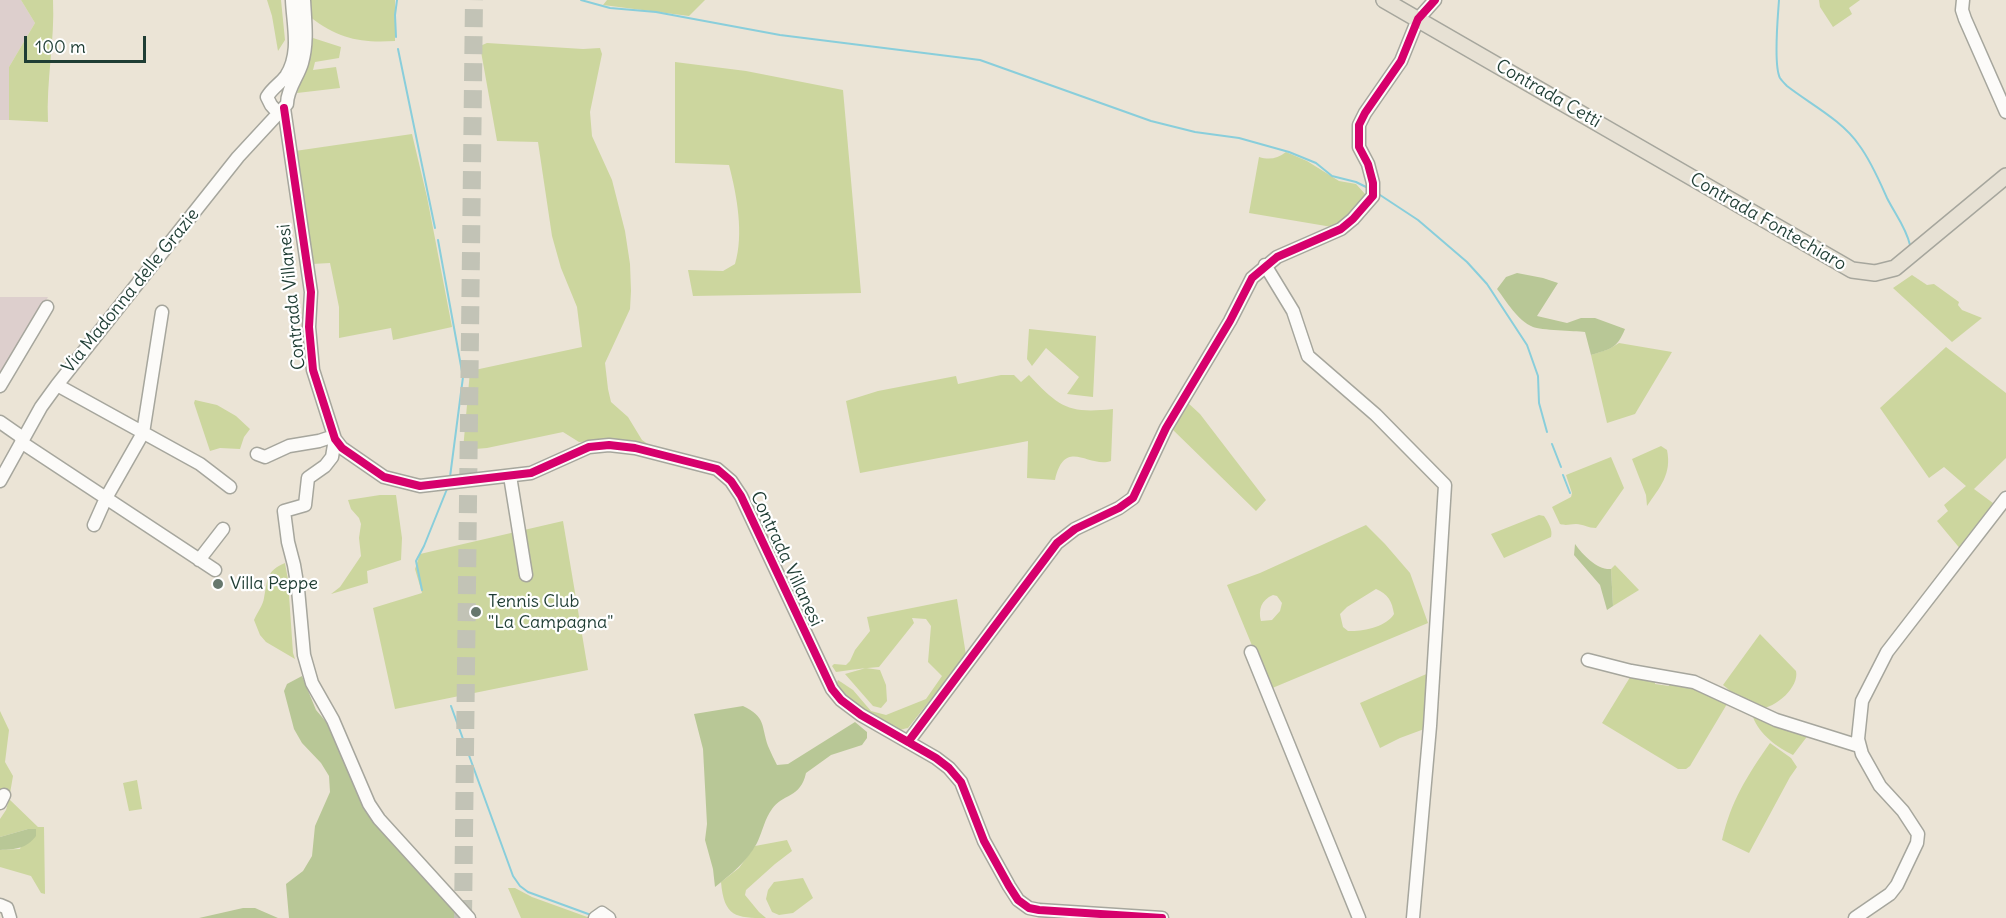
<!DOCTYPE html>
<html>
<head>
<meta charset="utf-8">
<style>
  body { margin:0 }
  #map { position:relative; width:2006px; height:918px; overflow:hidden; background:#ebe4d6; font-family:Delius,sans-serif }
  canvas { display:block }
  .scale { position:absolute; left:24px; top:36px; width:122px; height:27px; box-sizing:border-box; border:3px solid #1f3d34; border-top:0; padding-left:8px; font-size:18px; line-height:21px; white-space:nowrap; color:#1f3d34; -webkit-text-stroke:4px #fff; paint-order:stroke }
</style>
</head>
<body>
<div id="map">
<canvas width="2006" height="918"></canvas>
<div class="scale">100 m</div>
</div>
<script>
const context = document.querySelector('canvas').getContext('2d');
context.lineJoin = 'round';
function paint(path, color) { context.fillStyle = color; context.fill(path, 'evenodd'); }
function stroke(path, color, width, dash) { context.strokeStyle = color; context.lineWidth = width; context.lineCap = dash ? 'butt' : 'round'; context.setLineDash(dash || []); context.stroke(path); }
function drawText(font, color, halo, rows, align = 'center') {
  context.font = font + ' Delius,sans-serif'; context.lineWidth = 4.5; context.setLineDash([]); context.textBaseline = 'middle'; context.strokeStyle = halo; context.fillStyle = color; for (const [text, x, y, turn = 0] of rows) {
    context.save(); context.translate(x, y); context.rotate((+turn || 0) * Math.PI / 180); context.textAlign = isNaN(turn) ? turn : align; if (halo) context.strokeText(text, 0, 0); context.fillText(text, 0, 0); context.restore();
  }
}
const industrial = new Path2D(`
  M 0,0 L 21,0 L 35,23 L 9,67 L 9,120 L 0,120 Z
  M 0,297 L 48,297 L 0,378 Z`);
const green = new Path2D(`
  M 21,0 L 53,0 C 55,41 46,81 48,122 L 9,120 L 9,67 L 35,23 Z
  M 267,0 L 281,0 L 285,40 L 278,51 L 272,16 Z
  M 310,0 L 395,0 L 395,41 C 360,43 339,39 310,17 Z
  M 607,0 L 705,0 L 689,16 L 603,5 Z
  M 1819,0 L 1860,0 L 1849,8 L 1852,14 L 1833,27 L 1820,7 Z
  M 313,38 L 341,47 L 339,58 L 315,62 L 313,70 L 336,67 L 340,88 L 297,93 L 304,74 Z
  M 487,43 L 583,49 L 600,48 L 602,54 L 590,112 L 592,136 L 612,180 L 625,231 L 630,264 L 631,291 L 630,309 L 605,363 L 608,389 L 611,402 L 628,417 L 642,440 L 658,451 L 630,441 L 619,440 L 579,442 L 563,432 L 487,448 L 463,450 L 470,371 L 582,347 L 577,307 L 561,268 L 552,236 L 538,142 L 497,141 L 480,46 Z
  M 675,62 L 746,71 L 843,90 L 861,293 L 693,296 L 688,270 L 723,271 L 735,264 C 744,234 737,196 729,165 L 675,163 Z
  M 412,134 L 427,197 L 452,327 L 393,340 L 391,328 L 339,338 L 339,307 L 330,263 L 312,264 L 295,151 Z
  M 1286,152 L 1307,161 L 1339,181 L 1356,184 L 1366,195 L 1349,220 L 1332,227 L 1249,213 L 1259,157 C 1269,160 1277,159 1286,152 Z
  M 1912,275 L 1927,285 L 1934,284 L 1959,302 L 1958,305 L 1962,310 L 1982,318 L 1952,342 L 1893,288 Z
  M 1029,329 L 1096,336 L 1093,397 L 1067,394 L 1079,377 L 1046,348 L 1032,366 L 1027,359 Z
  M 1619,343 L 1672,352 L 1635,414 L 1607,423 L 1591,355 L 1609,349 Z
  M 1946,347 L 2006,393 L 2006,458 L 1974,489 L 1997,506 L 1962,551 L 1937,521 L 1948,511 L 1944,505 L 1966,486 L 1944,467 L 1929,478 L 1880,408 Z
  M 1001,375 L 1014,375 L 1021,382 L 1029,375 C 1059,407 1068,414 1113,409 L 1111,461 C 1089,469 1065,436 1055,480 L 1027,478 L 1028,441 L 860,473 L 846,401 L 878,391 L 956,376 L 958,384 Z
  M 195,400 L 217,405 L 236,416 L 250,429 L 244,437 L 240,449 L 220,448 L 210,451 L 194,403 Z
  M 1187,402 L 1200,414 L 1266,500 L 1256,511 L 1171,428 Z
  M 1661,446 L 1667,450 C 1672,474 1660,487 1647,506 L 1646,495 L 1632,459 Z
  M 1611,457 L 1624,488 L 1596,528 C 1588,528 1583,524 1576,524 C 1569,524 1567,526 1560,524 L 1552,507 L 1571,497 L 1572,493 L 1566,475 Z
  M 380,495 L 396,495 L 402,538 L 401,560 L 367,571 L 368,583 L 331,594 L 340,587 L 361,556 L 359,538 L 361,524 L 359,518 L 351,509 L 348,500 Z
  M 1539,515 L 1544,516 C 1548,522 1553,530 1551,537 L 1504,558 L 1491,534 Z
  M 563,521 L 588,670 L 395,709 L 373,608 L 422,593 L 415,569 L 420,554 Z
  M 1366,525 L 1385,544 L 1410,573 L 1428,623 L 1270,689 L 1227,585 L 1260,573 ZM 1376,589 C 1388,594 1392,601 1394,614 C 1386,627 1362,632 1348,631 L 1343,627 L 1340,614 L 1347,607 ZM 1273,595 L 1277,596 L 1282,603 L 1280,611 L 1272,620 L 1261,621 C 1258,610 1261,600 1273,595 Z
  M 285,563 L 288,580 L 293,653 L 295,659 L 266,642 L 260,635 L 254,620 C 257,613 263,605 264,598 C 268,579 266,571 285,563 Z
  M 1615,565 L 1639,590 L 1613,606 L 1611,569 Z
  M 957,599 L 966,655 L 908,728 C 903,729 898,731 893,729 C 876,725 846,700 836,685 L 838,680 L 853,690 L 871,711 L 886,715 L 926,699 L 942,676 L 928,662 L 931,626 L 926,619 L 912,618 L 914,623 L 879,667 C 863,668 851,670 836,672 L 832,666 L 834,664 L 846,665 L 850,661 L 855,650 L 870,631 L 867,617 Z
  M 1760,634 L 1796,671 C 1800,688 1771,713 1754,708 C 1743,704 1732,692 1723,685 Z
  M 866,668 L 880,670 L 886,685 L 887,701 L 881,708 L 873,706 L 845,674 Z
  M 1431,672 L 1427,728 L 1400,738 L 1380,748 L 1360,703 Z
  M 1632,674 L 1655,679 L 1655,684 L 1669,686 L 1669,682 L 1691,685 L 1727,700 L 1727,704 L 1690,766 L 1686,769 L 1678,769 L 1602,723 Z
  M 0,711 L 9,730 L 5,762 L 13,776 L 9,799 L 38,827 L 44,827 L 45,894 L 41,893 L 31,876 L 0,867 L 0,850 L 20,849 L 28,829 L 0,837 L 0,819 L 6,810 L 9,799 L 2,790 L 0,794 Z
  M 1759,715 L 1809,734 L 1793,755 C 1778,748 1759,734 1753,717 Z
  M 1770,743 L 1791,758 L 1797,767 L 1790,777 L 1749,853 L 1722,840 C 1731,801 1747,776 1770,743 Z
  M 137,780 L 142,809 L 129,811 L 123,783 Z
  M 787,840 L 792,851 L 775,864 L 746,890 L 745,895 L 759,912 L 766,918 C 736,918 724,917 721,882 L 739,868 L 755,846 Z
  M 803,878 L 813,898 L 793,913 L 779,915 L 772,912 L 766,899 L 768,890 L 774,882 Z
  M 508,888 L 515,888 L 532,897 L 590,918 L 521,918 Z`);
const forest = new Path2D(`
  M 1517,273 L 1543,278 L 1558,283 L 1537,316 L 1567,323 L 1581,318 L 1595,318 L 1625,329 C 1617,349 1610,349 1591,355 L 1585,332 C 1575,331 1540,330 1533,327 C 1517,320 1507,302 1497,289 L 1506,277 Z
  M 1575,544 C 1583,555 1597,570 1611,569 L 1613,606 L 1607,610 L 1600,585 L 1574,555 Z
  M 302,676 L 316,710 L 328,724 L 350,775 L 464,918 L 289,918 L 286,884 L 303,871 L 312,856 L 315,826 L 330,792 L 329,776 L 321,763 L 302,743 L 294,729 L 284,691 L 287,684 Z
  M 743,706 C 766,717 761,725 768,746 C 771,753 774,759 777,765 L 788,764 L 855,722 L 867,732 L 867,738 L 862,745 L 831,755 L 806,773 C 801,798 782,794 772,809 C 765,818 762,833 757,843 C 747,862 731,874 715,887 L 713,869 L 705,840 L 707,824 L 703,749 L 694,714 Z
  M 28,829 L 36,829 L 36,836 C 26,849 16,849 0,850 L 0,837 Z
  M 243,908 L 255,908 L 278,918 L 199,918 Z`);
const stream = new Path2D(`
  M 581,0 L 610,8 L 656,12 L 780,35 L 980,60 L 1151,121 L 1195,132 L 1239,138 L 1289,152 L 1316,163 L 1332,176 L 1356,182 L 1368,188
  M 1779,0 C 1778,16 1773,65 1780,78 C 1782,81 1784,83 1787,86 C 1810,104 1842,120 1859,145 C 1871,161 1879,180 1887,198 C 1895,214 1906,227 1910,245
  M 396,37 L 395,15 L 397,0
  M 398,49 L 435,228
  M 1377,193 L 1418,220 L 1467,262 L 1487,284 L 1527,345 L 1538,376 L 1539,403 L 1547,432
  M 438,240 L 463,377 L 450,477
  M 1552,444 L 1561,467
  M 1563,475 L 1570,493
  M 422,590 L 416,561 L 424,546 L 447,489
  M 451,706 L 513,876 L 520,886 L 528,892 L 591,915`);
const highwayTunnel = new Path2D(`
  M 463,918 L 474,0`);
const minor = new Path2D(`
  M 1963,0 L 1962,10 L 1965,19 L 2006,112
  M 284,108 L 311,292 L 309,327 L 313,370 L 335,439 L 342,448 L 384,477 L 420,486 L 531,473 L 589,447 L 609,445 L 635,448 L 717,469 L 731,481 L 741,496 L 832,689 L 841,700 L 861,715 L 936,758 L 949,768 L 961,782 L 984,841 L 1009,886 L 1018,900 L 1029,908 L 1039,910 L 1162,918
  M 279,114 L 271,105 L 267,97 C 272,88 280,84 286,76 C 301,53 293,25 292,0
  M 1265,265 L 1293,311 L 1308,356 L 1376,415 L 1445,485 L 1430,726 L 1413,918
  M 57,385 L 200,464 L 230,487
  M 0,386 L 47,307
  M 0,422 L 23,438
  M 335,439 L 332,457 L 325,466 L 308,478 L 305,505 L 284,511 L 288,542 L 294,565 L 298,589 L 304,655 L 312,683 L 333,720 L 369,804 L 379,819 L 469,918
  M 21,442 L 215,570
  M 257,454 L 265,457 L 289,446 L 319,441 L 334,436
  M 510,476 L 526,575
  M 0,481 L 41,407 L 57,385 L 238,157 L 287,104 C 287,89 298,77 302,63 C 308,42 305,21 304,0
  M 94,525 L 106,498 L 143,433 L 162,312
  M 199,560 L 223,529
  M 1251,652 L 1359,918
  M 1588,660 L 1631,671 L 1694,682 L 1776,720 L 1859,746
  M 908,742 L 1057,543 L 1075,529 L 1119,508 L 1133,498 L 1166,428 L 1230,321 L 1252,278 L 1277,257 L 1341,229 L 1353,219 L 1373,196 L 1373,183 L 1368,164 L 1359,147 L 1359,125 L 1365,113 L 1401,61 L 1418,19 L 1435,0
  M 0,803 L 4,795
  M 0,905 L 7,908 L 10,918
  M 595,918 L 602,913 L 609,918
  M 1855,918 L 1890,894 L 1897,885 L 1917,843 L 1918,834 L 1903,811 L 1880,786 L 1862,754 L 1858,739 L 1862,701 L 1887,652 L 2006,498`);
const major = new Path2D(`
  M 1384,0 L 1852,270 L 1875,273 L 1895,268 L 2006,176`);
const cycleway = new Path2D(`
  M 284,108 L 311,292 L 309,327 L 313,370 L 335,439 L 342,448 L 384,477 L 420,486 L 531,473 L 589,447 L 609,445 L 635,448 L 717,469 L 731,481 L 741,496 L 832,689 L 841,700 L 861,715 L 936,758 L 949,768 L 961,782 L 984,841 L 1009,886 L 1018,900 L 1029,908 L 1039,910 L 1162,918
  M 908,742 L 1057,543 L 1075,529 L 1119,508 L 1133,498 L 1166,428 L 1230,321 L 1252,278 L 1277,257 L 1341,229 L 1353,219 L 1373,196 L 1373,183 L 1368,164 L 1359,147 L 1359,125 L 1365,113 L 1401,61 L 1418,19 L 1435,0`);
const markers = [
  [218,584,6,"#66776d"],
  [476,612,6,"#66776d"]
];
const streetNames = [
  ["Contrada Cetti",1548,94,30],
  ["Contrada Fontechiaro",1768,222,30],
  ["Via Madonna delle Grazie",131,291,-51],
  ["Contrada Villanesi",292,297,-96],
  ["Contrada Villanesi",786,559,65]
];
const poiNames = [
  ["Villa Peppe",230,584],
  ["Tennis Club",488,602],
  ["\"La Campagna\"",488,623]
];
paint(industrial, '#ddcfcd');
paint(green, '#ccd69e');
paint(forest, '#b8c796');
stroke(stream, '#89cedb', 2);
stroke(highwayTunnel, '#c2c3b6', 18, [18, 9]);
stroke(minor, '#a6a69d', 15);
stroke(major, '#a6a69d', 18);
stroke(minor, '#fcfbf9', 12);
stroke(major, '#e7e1d4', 15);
stroke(cycleway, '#d6006c', 8);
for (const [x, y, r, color] of markers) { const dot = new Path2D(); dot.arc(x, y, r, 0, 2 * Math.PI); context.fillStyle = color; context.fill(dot); stroke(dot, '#fff', 2); }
drawText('18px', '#1f3d34', '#fff', streetNames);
drawText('18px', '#1f3d34', '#fff', poiNames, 'left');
</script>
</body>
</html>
